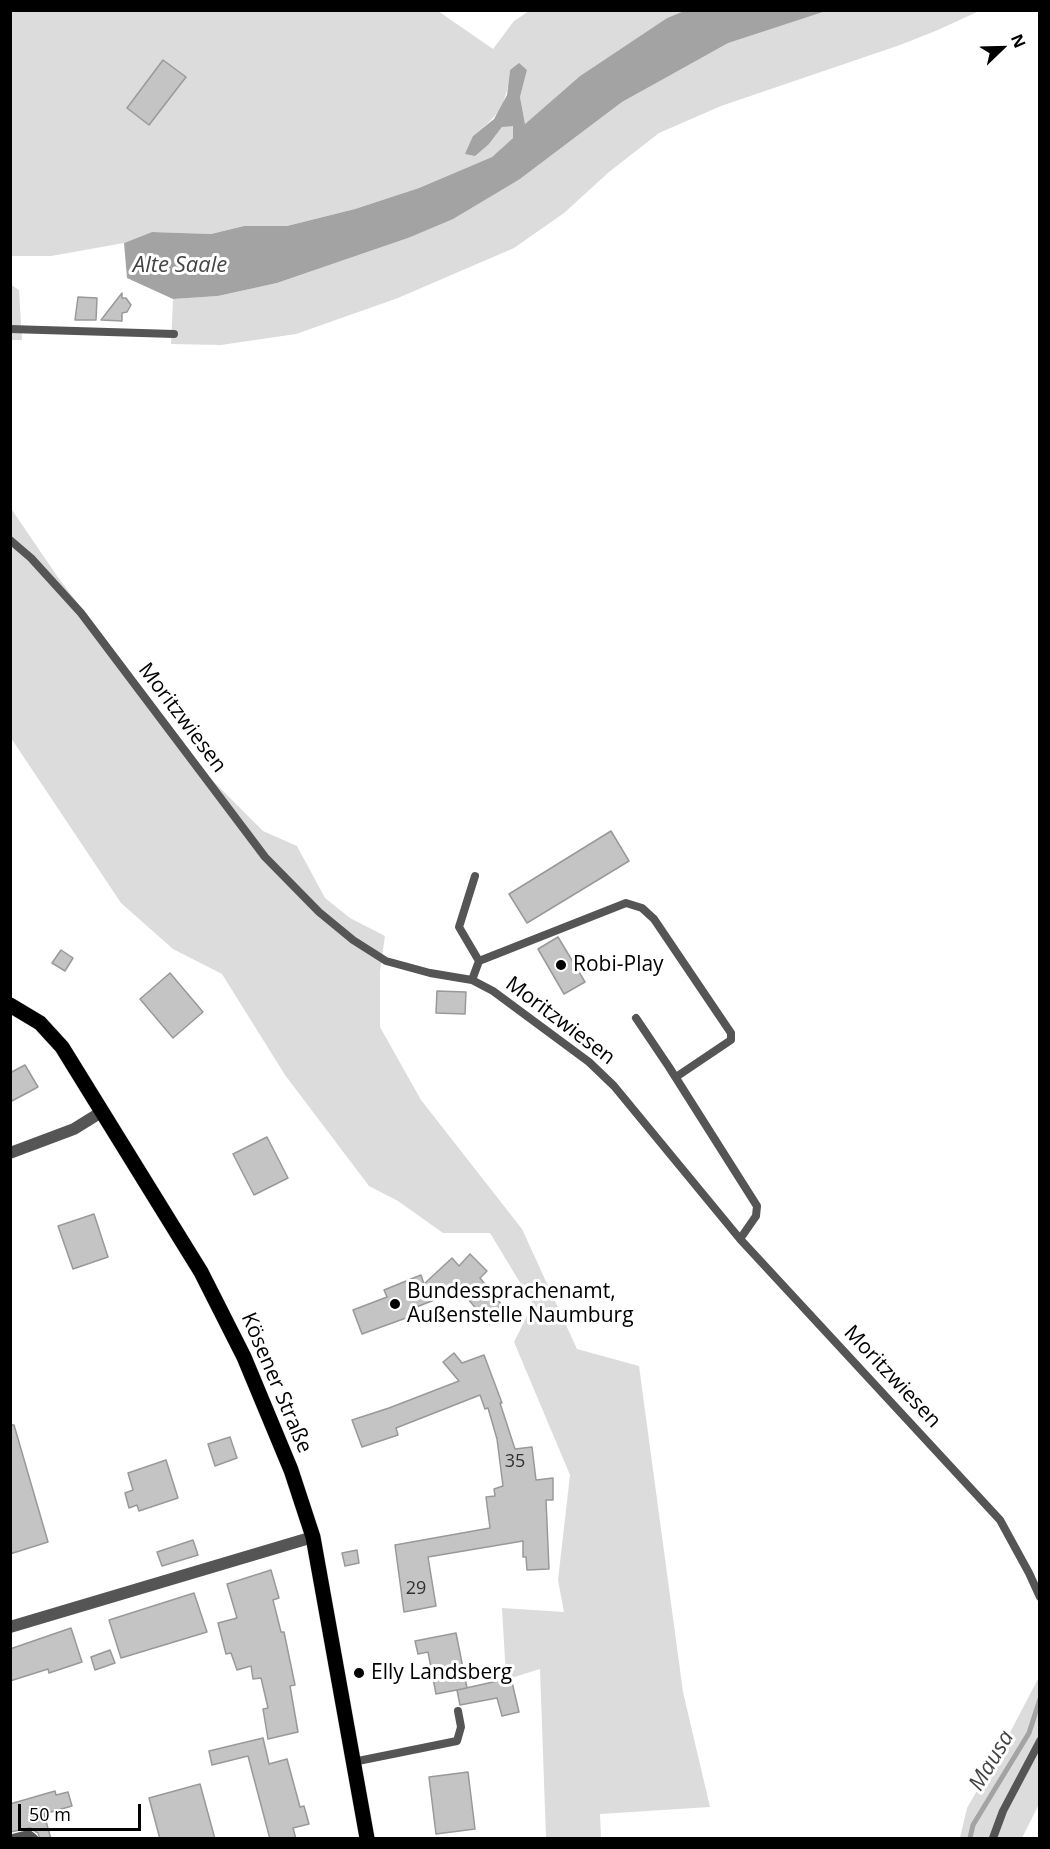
<!DOCTYPE html>
<html>
<head>
<meta charset="utf-8">
<style>
  body { margin:0 }
  #map { position:relative; width:1050px; height:1849px; overflow:hidden; background:#fff; font-family:"Open Sans",sans-serif }
  canvas { display:block }
  .frame { position:absolute; inset:0; border:12px solid #000; pointer-events:none }
  .north { position:absolute; left:972px; top:18px; width:60px; height:60px; -webkit-text-stroke:4px #fff; paint-order:stroke; rotate:67deg; font-size:16px; font-weight:700; line-height:24px; text-align:center; color:#000 }
  .north::after { content:''; display:block; margin:auto; width:21px; height:27px; background:#000; clip-path:polygon(50% 0,100% 100%,50% 72%,0 100%) }
  .scale { position:absolute; left:18px; top:1804px; width:123px; height:27px; box-sizing:border-box; border:3px solid #000; border-top:0; padding-left:8px; font-size:18px; line-height:21px; white-space:nowrap; color:#000; -webkit-text-stroke:4px #fff; paint-order:stroke }
</style>
</head>
<body>
<div id="map">
<canvas width="1050" height="1849"></canvas>
<div class="frame"></div>
<div class="north">N</div>
<div class="scale">50 m</div>
</div>
<script>
const context = document.querySelector('canvas').getContext('2d');
context.lineJoin = 'round';
function paint(path, color) { context.fillStyle = color; context.fill(path, 'evenodd'); }
function stroke(path, color, width, dash) { context.strokeStyle = color; context.lineWidth = width; context.lineCap = dash ? 'butt' : 'round'; context.setLineDash(dash || []); context.stroke(path); }
function drawText(font, color, halo, rows, align = 'center') {
  context.font = font + ' "Open Sans",sans-serif'; context.lineWidth = 6; context.setLineDash([]); context.textBaseline = 'middle'; context.strokeStyle = halo; context.fillStyle = color; for (const [text, x, y, turn = 0] of rows) {
    context.save(); context.translate(x, y); context.rotate((+turn || 0) * Math.PI / 180); context.textAlign = isNaN(turn) ? turn : align; if (halo) context.strokeText(text, 0, 0); context.fillText(text, 0, 0); context.restore();
  }
}
const green = new Path2D(`
  M 10,11 L 438,11 L 493,49 L 514,21 L 529,11 L 684,11 L 667,18 L 580,76 L 525,124 L 520,97 L 527,70 L 519,64 L 510,70 C 506,106 500,114 473,136 L 489,144 L 503,126 L 513,126 L 513,138 L 492,157 L 419,188 L 355,209 L 287,226 L 244,226 L 211,234 L 152,232 L 124,243 L 51,256 L 11,256 ZM 163,60 L 186,77 L 149,125 L 127,107 Z
  M 826,11 L 979,11 L 938,30 L 900,45 L 721,106 L 659,133 L 609,172 L 564,213 L 514,248 L 398,298 L 296,334 L 221,345 L 171,344 L 173,299 L 218,296 L 277,283 L 408,238 L 520,179 L 622,102 L 728,42 Z
  M 10,284 L 19,290 L 22,340 L 11,340 Z
  M 10,507 L 57,576 L 212,780 L 263,831 L 297,846 L 325,898 L 350,918 L 385,936 L 380,971 L 380,1027 L 421,1100 L 522,1229 L 577,1349 L 639,1366 L 683,1692 L 710,1807 L 600,1814 L 601,1838 L 546,1838 L 540,1669 L 511,1678 L 506,1677 L 502,1608 L 564,1612 L 558,1580 L 570,1475 L 514,1342 L 533,1304 L 490,1233 L 443,1233 L 398,1201 L 369,1186 L 285,1075 L 222,974 L 173,949 L 121,903 L 11,738 Z
  M 1039,1677 L 1039,1804 L 1022,1838 L 960,1838 L 967,1808 L 1004,1744 Z`);
const water = new Path2D(`
  M 684,11 L 826,11 L 728,43 L 622,102 L 520,179 L 453,219 L 408,238 L 277,283 L 218,296 L 173,299 L 127,278 L 124,243 L 152,232 L 211,234 L 244,226 L 287,226 L 355,209 L 419,188 L 492,157 L 513,138 L 513,126 L 502,127 L 489,144 L 475,156 L 465,154 L 473,136 L 494,119 L 507,95 L 510,70 L 519,63 L 527,70 L 520,97 L 525,124 L 580,76 L 667,18 Z`);
const stream = new Path2D(`
  M 970,1838 L 973,1825 L 1029,1733 L 1040,1699`);
const building = new Path2D(`
  M 163,60 L 186,77 L 149,125 L 127,108 Z
  M 122,293 L 122,298 L 126,298 L 131,305 L 127,312 L 122,313 L 122,321 L 101,320 Z
  M 78,297 L 97,298 L 96,320 L 75,320 Z
  M 611,831 L 629,861 L 527,923 L 509,894 Z
  M 558,937 L 585,982 L 564,994 L 538,949 Z
  M 61,950 L 73,958 L 65,971 L 52,963 Z
  M 170,973 L 203,1012 L 173,1038 L 140,999 Z
  M 437,991 L 466,992 L 465,1014 L 436,1013 Z
  M 25,1065 L 38,1087 L 10,1102 L 10,1073 Z
  M 267,1137 L 288,1178 L 254,1195 L 233,1154 Z
  M 94,1214 L 108,1257 L 73,1269 L 58,1226 Z
  M 470,1254 L 487,1271 L 480,1278 L 506,1310 L 489,1324 L 462,1292 L 460,1294 L 454,1288 L 447,1295 L 414,1308 L 417,1314 L 362,1334 L 353,1310 L 387,1297 L 384,1290 L 421,1275 L 424,1284 L 452,1258 L 459,1266 Z
  M 454,1353 L 462,1363 L 484,1355 L 502,1403 L 500,1403 L 515,1449 L 532,1447 L 536,1480 L 553,1478 L 553,1500 L 546,1500 L 549,1569 L 527,1570 L 526,1557 L 523,1557 L 523,1541 L 428,1557 L 436,1606 L 404,1612 L 395,1545 L 490,1528 L 486,1497 L 495,1496 L 494,1489 L 503,1486 L 497,1439 L 488,1408 L 485,1409 L 480,1395 L 396,1428 L 398,1435 L 362,1447 L 352,1420 L 389,1408 L 459,1381 L 443,1362 Z
  M 10,1425 L 14,1425 L 48,1542 L 10,1554 Z
  M 230,1437 L 237,1458 L 215,1466 L 208,1444 Z
  M 166,1460 L 178,1498 L 139,1511 L 137,1505 L 129,1508 L 125,1493 L 133,1490 L 128,1473 Z
  M 193,1540 L 198,1555 L 162,1566 L 157,1552 Z
  M 357,1550 L 359,1563 L 345,1566 L 342,1553 Z
  M 271,1570 L 279,1598 L 273,1600 L 281,1632 L 284,1632 L 295,1685 L 290,1686 L 298,1732 L 268,1739 L 263,1709 L 268,1708 L 261,1678 L 253,1679 L 251,1666 L 237,1670 L 231,1653 L 226,1654 L 218,1623 L 237,1618 L 227,1584 Z
  M 194,1593 L 207,1632 L 121,1658 L 109,1620 Z
  M 71,1628 L 82,1662 L 49,1673 L 48,1669 L 10,1681 L 10,1649 Z
  M 456,1633 L 467,1688 L 436,1694 L 428,1652 L 418,1654 L 415,1641 Z
  M 110,1650 L 115,1663 L 95,1670 L 91,1657 Z
  M 511,1678 L 519,1712 L 502,1716 L 497,1698 L 460,1705 L 457,1690 Z
  M 263,1738 L 269,1764 L 287,1759 L 300,1807 L 304,1806 L 309,1824 L 293,1828 L 296,1839 L 270,1839 L 248,1756 L 212,1765 L 209,1751 Z
  M 468,1772 L 475,1829 L 436,1834 L 429,1777 Z
  M 200,1784 L 215,1839 L 160,1839 L 149,1798 Z
  M 55,1791 L 56,1795 L 68,1792 L 72,1806 L 44,1814 L 51,1839 L 40,1839 L 38,1833 L 30,1828 L 10,1832 L 10,1804 Z`);
const lane = new Path2D(`
  M 10,329 L 174,334
  M 10,540 L 31,558 L 81,613 L 265,857 L 319,912 L 353,940 L 386,961 L 430,973 L 472,980 L 493,991 L 589,1062 L 614,1086 L 740,1239 L 1000,1520 L 1029,1573 L 1040,1597
  M 475,876 L 459,927 L 479,961
  M 472,980 L 479,961 L 626,903 L 642,908 L 654,919 L 731,1033 L 731,1040 L 676,1077
  M 636,1018 L 669,1067 L 757,1206 L 756,1216 L 740,1239
  M 353,1762 L 457,1741 L 461,1727 L 458,1711
  M 13,1838 L 29,1834 L 34,1838
  M 993,1838 L 1003,1811 L 1040,1741`);
const street = new Path2D(`
  M 10,1153 L 74,1129 L 103,1111
  M 10,1627 L 313,1537`);
const primary = new Path2D(`
  M 10,1005 L 40,1023 L 62,1047 L 201,1272 L 244,1357 L 291,1470 L 313,1537 L 367,1838`);
const markers = [
  [561,965,6,"#000"],
  [395,1304,6,"#000"],
  [359,1673,6,"#000"]
];
const numberNames = [
  ["35",515,1462],
  ["29",416,1589]
];
const streetNames = [
  ["Moritzwiesen",182,718,53],
  ["Moritzwiesen",560,1021,37],
  ["Moritzwiesen",892,1377,47],
  ["Kösener Straße",276,1383,67]
];
const poiNames = [
  ["Robi-Play",573,965],
  ["Bundessprachenamt,",407,1292],
  ["Außenstelle Naumburg",407,1316],
  ["Elly Landsberg",371,1673]
];
const waterNames = [
  ["Alte Saale",180,266],
  ["Mausa",992,1761,-59]
];
paint(green, '#dcdcdc');
paint(water, '#a3a3a3');
stroke(stream, '#a3a3a3', 5);
paint(building, '#c4c4c4');
stroke(building, '#999', 1.5);
stroke(primary, '#dbdbdb', 16);
stroke(lane, '#555', 8);
stroke(street, '#555', 12);
stroke(primary, '#000', 15);
for (const [x, y, r, color] of markers) { const dot = new Path2D(); dot.arc(x, y, r, 0, 2 * Math.PI); context.fillStyle = color; context.fill(dot); stroke(dot, '#fff', 2); }
drawText('18px', '#313131', null, numberNames);
drawText('21px', '#000', '#fff', streetNames);
drawText('21px', '#000', '#fff', poiNames, 'left');
drawText('italic 22px', '#444', '#fff', waterNames);
</script>
</body>
</html>
